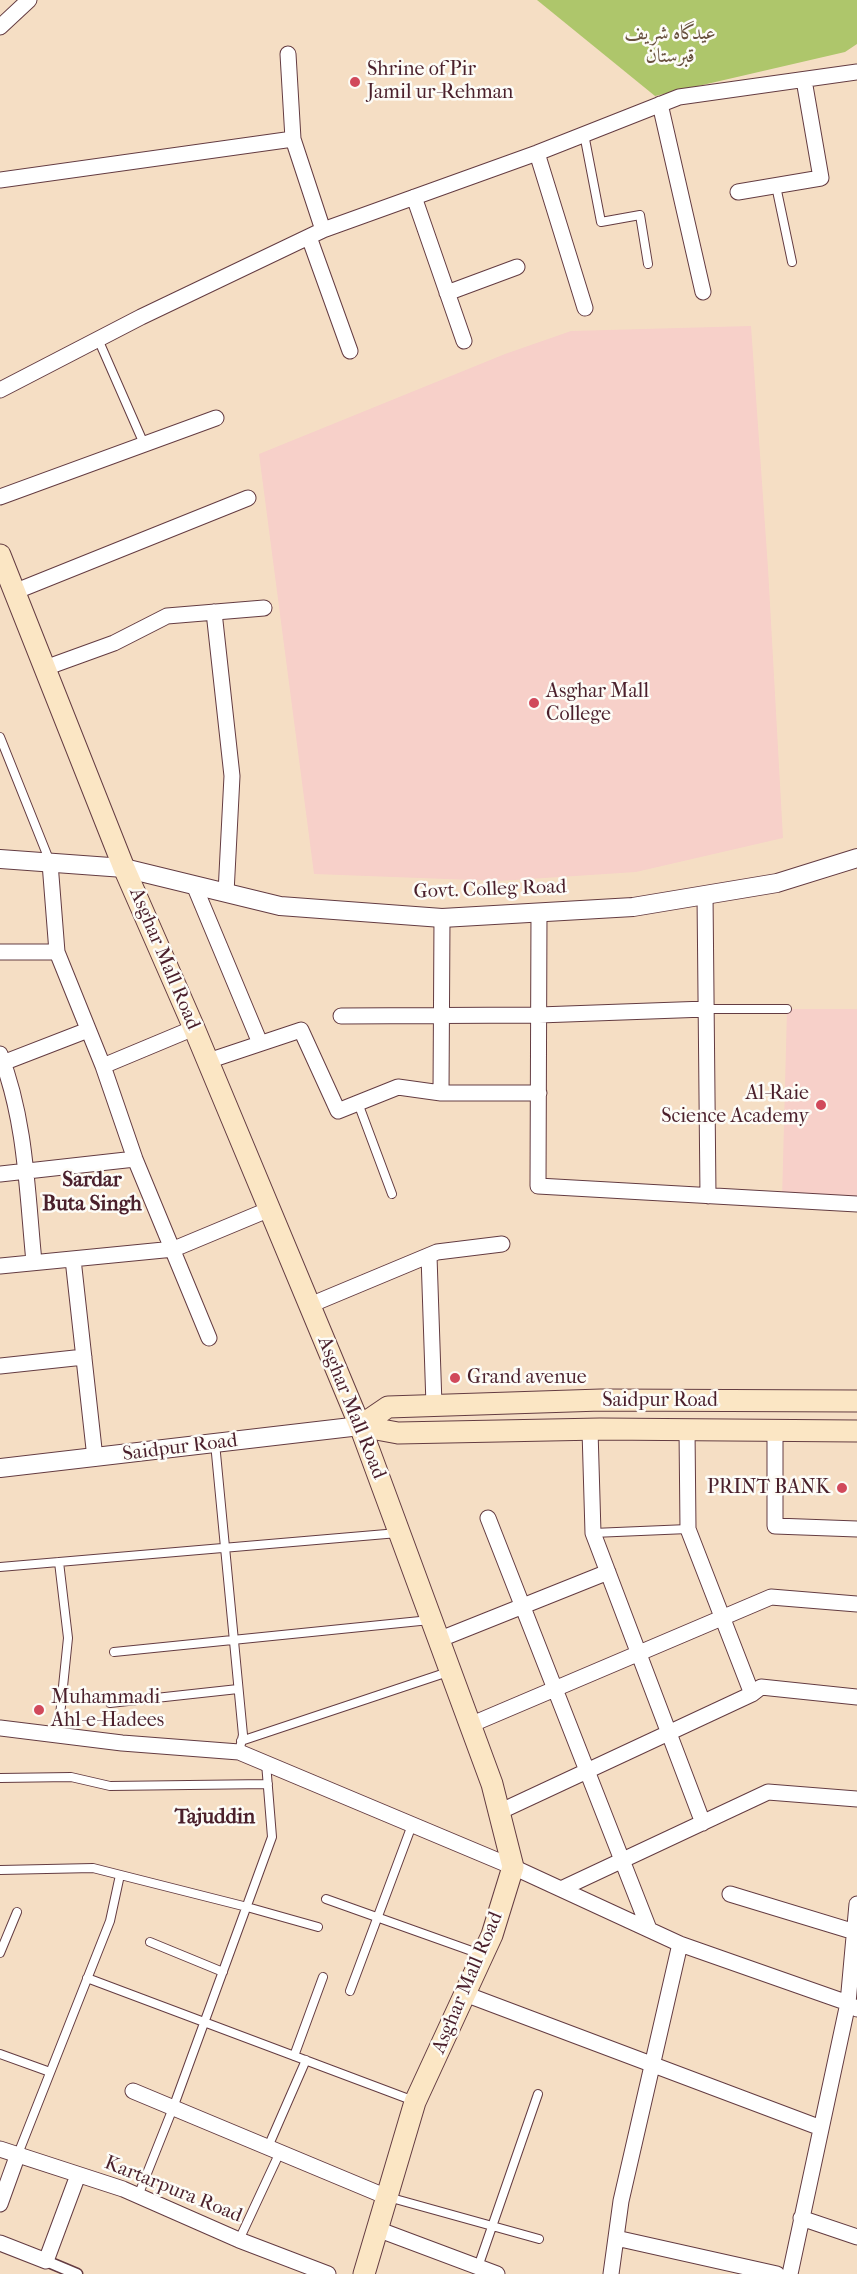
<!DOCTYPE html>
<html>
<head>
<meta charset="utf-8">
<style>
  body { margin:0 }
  canvas { display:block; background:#f5dec4 }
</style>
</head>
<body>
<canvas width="857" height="2274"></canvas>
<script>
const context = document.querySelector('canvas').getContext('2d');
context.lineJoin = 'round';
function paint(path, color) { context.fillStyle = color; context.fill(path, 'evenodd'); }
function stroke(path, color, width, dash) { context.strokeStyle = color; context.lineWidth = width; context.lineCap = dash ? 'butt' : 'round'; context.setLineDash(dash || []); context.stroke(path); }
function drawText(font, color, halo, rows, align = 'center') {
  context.font = font + ' "IM FELL French Canon",Amiri,serif'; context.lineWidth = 5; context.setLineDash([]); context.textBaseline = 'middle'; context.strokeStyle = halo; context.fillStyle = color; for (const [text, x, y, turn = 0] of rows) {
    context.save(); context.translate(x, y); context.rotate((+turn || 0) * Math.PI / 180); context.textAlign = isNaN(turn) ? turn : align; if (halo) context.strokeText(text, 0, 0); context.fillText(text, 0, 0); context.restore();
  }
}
const built = new Path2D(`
  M 751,326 L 768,568 L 783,838 L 636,872 L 499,881 L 314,874 L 259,454 L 505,354 L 571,331 Z
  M 787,1009 L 857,1009 L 857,1203 L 782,1200 Z`);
const green = new Path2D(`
  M 537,0 L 857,0 L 857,44 L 845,52 L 655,96 Z`);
const service = new Path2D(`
  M 584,134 L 601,222 L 640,215 L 648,264
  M 776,186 L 792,262
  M 98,339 L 144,444
  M 0,737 L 50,862
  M 706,1009 L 787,1009
  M 358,1103 L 392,1194
  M 215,1443 L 243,1735 L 239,1752
  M 593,1533 L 688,1529
  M 0,1567 L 398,1533
  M 114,1652 L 430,1620
  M 110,1703 L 238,1689
  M 58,1735 L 68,1638 L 59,1562
  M 241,1741 L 448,1672
  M 0,1778 L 71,1777 L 110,1786 L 268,1784
  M 0,1870 L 93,1868 L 247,1907 L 318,1927
  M 326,1899 L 483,1955
  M 150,1942 L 223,1972
  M 0,1953 L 17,1912
  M 87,1978 L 414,2101
  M 350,1991 L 412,1825
  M 0,2054 L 50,2072
  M 294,2056 L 323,1977
  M 268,2147 L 306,2060
  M 18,2154 L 110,1921 L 120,1875
  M 138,2196 L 173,2108 L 272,1837 L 266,1763
  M 388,2197 L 539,2239
  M 239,2240 L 280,2152
  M 478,2267 L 538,2094`);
const pedestrian = new Path2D(`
  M 46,2261 L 77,2274`);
const minor = new Path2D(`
  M 0,27 L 29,0
  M 288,54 L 293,139 L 323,230
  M 660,104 L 703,292
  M 537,153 L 585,308
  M 0,180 L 293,139
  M 738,192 L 821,178 L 804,80
  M 414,197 L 464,341
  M 309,237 L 350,351
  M 447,293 L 517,267
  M 0,390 L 141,317 L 323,230 L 537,153 L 679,97 L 857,72
  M 0,497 L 216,418
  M 14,592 L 248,498
  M 214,612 L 232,776 L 226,893
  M 45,668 L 114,643 L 167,616 L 264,608
  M 50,863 L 57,952 L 103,1066 L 135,1159 L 209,1338
  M 194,885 L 260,1043
  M 705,895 L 708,1196
  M 539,912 L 538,1186 L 857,1204
  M 0,952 L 57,952
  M 341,1016 L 539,1015 L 706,1009
  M 0,1054 C 26,1120 27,1192 34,1262
  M 208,1061 L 301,1030 L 338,1111 L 398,1087 L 441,1093 L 539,1093
  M 0,1064 L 88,1030
  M 103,1066 L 194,1028
  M 441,1093 L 442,918
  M 0,1174 L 135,1159
  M 429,1256 L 434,1405
  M 73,1259 L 95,1458
  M 0,1266 L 174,1249 L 270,1209
  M 310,1305 L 437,1252 L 502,1244
  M 0,1366 L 84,1357
  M 590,1430 L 593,1533 L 703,1823
  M 687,1430 L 688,1529 L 752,1694
  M 775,1430 L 775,1526 L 857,1529
  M 488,1518 L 649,1929
  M 438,1640 L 608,1572
  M 470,1725 L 771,1597 L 857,1604
  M 0,1728 L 122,1743 L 239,1752 L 513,1867 L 680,1944 L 848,2003 L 857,2009
  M 499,1812 L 752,1694 L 761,1687 L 857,1697
  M 561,1889 L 768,1792 L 857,1799
  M 730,1894 L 855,1932
  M 465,1994 L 821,2128
  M 133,2091 L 387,2197
  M 0,2149 L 123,2189 L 239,2240 L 328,2274
  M 0,2204 L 18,2154
  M 801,2218 L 857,2237
  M 377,2229 L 497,2274
  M 616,2238 L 777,2274
  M 0,2243 L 46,2261 L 78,2175
  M 611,2274 L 621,2201 L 680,1944
  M 790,2274 L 848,2003 L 857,1904`);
const tertiary = new Path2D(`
  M 0,859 L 124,868 L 280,906 L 442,918 L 633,907 L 777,883 L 857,858
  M 0,1468 L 360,1426`);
const secondary = new Path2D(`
  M 0,555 L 124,868 L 194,1028 L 360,1426 L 492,1784 L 513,1867 L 492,1935 L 415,2102 L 364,2274
  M 360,1426 L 388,1407 L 601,1400 L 857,1401
  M 360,1426 L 398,1433 L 600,1429 L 857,1431`);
const markers = [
  [355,82,6,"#d1495b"],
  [534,703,6,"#d1495b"],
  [821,1105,6,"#d1495b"],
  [455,1378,6,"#d1495b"],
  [842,1488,6,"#d1495b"],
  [39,1710,6,"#d1495b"]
];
const parkNames = [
  ["عیدگاہ شریف",670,34],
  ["قبرستان",670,57]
];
const poiNames = [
  ["Shrine of Pir",367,70],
  ["Jamil ur-Rehman",367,93],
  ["Asghar Mall",546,692],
  ["College",546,715],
  ["Al-Raie",809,1094,"right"],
  ["Science Academy",809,1117,"right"],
  ["Grand avenue",467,1378],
  ["PRINT BANK",830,1488,"right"],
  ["Muhammadi",51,1698],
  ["Ahl-e-Hadees",51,1721]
];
const streetNames = [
  ["Govt. Colleg Road",490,890,-2],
  ["Asghar Mall Road",164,959,67],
  ["Saidpur Road",660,1401],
  ["Asghar Mall Road",351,1408,68],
  ["Saidpur Road",180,1448,-7],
  ["Asghar Mall Road",468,1983,-67],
  ["Kartarpura Road",173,2190,22]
];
const neighbourhoodNames = [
  ["Sardar",92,1181],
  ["Buta Singh",92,1205],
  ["Tajuddin",215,1818]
];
paint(built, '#f7d0c9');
paint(green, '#aec66b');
stroke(service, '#643c42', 10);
stroke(pedestrian, '#643c42', 13);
stroke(minor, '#643c42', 17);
stroke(tertiary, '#643c42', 20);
stroke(secondary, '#643c42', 23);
stroke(service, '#fff', 8);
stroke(pedestrian, '#fff', 10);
stroke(minor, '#fff', 15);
stroke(tertiary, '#fff', 18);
stroke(secondary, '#fbe6c4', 21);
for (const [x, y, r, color] of markers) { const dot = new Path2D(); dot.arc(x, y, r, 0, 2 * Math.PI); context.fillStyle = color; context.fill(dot); stroke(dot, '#fdfcf7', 2); }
drawText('20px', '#68513e', '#fdfcf7', parkNames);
drawText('20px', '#4a1f2b', '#fdfcf7', poiNames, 'left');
drawText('20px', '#4a1f2b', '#fdfcf7', streetNames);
drawText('bold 21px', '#4a1f2b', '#fdfcf7', neighbourhoodNames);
</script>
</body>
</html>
